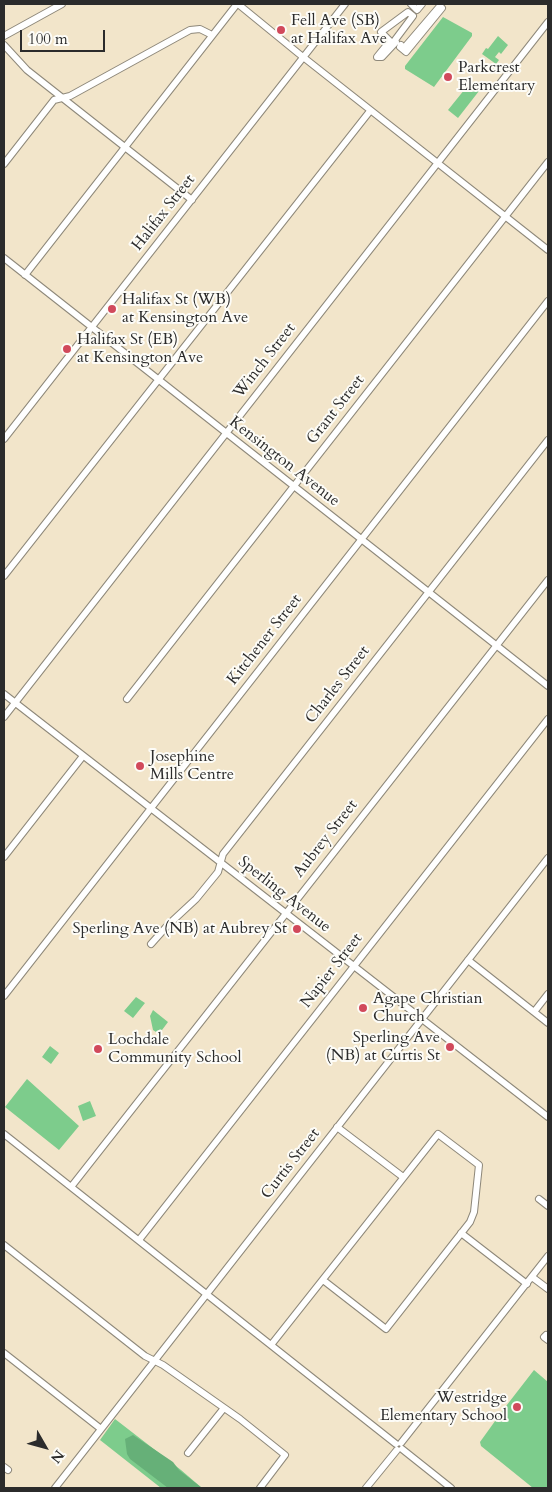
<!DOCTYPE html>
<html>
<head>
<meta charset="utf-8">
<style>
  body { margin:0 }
  #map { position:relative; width:552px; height:1492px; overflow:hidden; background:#f2e5ca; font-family:Cardo,serif }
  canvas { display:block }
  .frame { position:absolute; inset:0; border:5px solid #2b2b2b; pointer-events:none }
  .north { position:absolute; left:20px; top:1422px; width:50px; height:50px; -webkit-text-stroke:4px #fdfcf7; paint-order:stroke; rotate:128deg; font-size:14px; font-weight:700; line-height:20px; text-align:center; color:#2b2b2b }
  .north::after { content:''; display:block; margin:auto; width:18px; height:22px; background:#2b2b2b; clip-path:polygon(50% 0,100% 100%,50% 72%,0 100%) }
  .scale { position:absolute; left:20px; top:30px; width:85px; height:22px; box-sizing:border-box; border:2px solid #2b2b2b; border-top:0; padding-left:6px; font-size:15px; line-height:18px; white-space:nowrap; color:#2b2b2b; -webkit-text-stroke:4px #fdfcf7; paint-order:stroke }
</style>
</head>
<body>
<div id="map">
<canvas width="552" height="1492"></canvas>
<div class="frame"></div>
<div class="north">N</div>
<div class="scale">100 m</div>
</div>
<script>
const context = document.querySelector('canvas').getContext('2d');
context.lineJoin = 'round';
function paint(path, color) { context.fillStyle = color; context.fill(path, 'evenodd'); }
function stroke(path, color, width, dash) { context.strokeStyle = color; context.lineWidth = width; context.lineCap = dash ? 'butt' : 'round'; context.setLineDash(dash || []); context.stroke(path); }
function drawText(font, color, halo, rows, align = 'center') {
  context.font = font + ' Cardo,serif'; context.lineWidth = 4; context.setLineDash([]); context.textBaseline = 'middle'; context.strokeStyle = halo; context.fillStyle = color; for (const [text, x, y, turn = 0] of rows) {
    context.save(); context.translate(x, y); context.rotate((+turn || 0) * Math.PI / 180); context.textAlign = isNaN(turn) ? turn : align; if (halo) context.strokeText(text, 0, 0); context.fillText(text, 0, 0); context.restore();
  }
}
const green = new Path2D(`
  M 443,17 L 472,33 L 472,36 L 434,87 L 405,69 L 405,66 Z
  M 498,36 L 508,45 L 501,54 L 499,52 L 495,57 L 499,60 L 496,64 L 482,54 L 486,48 L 488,49 Z
  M 469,84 L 479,91 L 458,118 L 448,110 Z
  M 136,997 L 145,1003 L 133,1018 L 124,1011 Z
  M 153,1010 L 168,1022 L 159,1034 L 153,1030 L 150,1016 Z
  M 50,1046 L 59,1053 L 51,1064 L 42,1057 Z
  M 27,1079 L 79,1126 L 59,1150 L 5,1107 Z
  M 90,1101 L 96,1116 L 83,1121 L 78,1106 Z
  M 534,1370 L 548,1382 L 548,1488 L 533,1488 L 481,1446 L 480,1442 L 503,1410 Z
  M 115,1419 L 181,1470 L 202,1488 L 161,1488 L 100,1440 Z`);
const forest = new Path2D(`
  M 133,1435 L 173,1462 L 179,1470 L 202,1488 L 168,1488 L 130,1459 L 127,1454 L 125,1439 Z`);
const minor = new Path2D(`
  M 238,4 L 298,53 L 548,250
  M 411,4 L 417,10 L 422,4
  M 440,6 L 442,8 L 406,52 L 400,47 L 401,45 L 404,48 Z
  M 408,12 L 413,16 L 395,40 L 396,42 L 382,57 L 377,57 L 390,41 L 381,32 Z
  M 4,36 L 62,4
  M 4,45 L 27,70 L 192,200
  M 4,164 L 54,100 L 70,96 L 190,30 L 200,29 L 212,35
  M 4,258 L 548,686
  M 25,275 L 237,4
  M 4,439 L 345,4
  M 4,576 L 370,111
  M 4,694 L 548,1117
  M 127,699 L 548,162
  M 4,717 L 548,22
  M 4,857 L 83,756
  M 151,944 L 168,925 L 196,899 L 218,872 L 223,854 L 548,440
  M 468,960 L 548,1023
  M 4,996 L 548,301
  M 534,1012 L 548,994
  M 337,1127 L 403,1177
  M 4,1134 L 396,1444
  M 71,1187 L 548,580
  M 539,1199 L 548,1206
  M 461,1233 L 527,1284
  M 139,1240 L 548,719
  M 4,1245 L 145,1356 L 163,1365 L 240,1419 L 285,1455 L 260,1488
  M 532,1277 L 548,1289
  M 548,1337 L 546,1335 L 544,1337 L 548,1340
  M 271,1345 L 438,1134 L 479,1165 L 474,1212 L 470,1222 L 386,1329 L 323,1280
  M 4,1353 L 101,1429
  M 401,1443 L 548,1256
  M 402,1449 L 451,1488
  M 188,1453 L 224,1408
  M 4,1467 L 8,1470
  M 55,1488 L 548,858
  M 366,1488 L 397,1450`);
const markers = [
  [281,30,5,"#d1495b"],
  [448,77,5,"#d1495b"],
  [112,309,5,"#d1495b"],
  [67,349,5,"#d1495b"],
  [140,766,5,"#d1495b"],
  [297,929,5,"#d1495b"],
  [363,1008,5,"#d1495b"],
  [450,1047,5,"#d1495b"],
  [98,1049,5,"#d1495b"],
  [517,1407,5,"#d1495b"]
];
const poiNames = [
  ["Fell Ave (SB)",291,21],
  ["at Halifax Ave",291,39],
  ["Parkcrest",458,68],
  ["Elementary",458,86],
  ["Halifax St (WB)",122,300],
  ["at Kensington Ave",122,318],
  ["Halifax St (EB)",77,340],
  ["at Kensington Ave",77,358],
  ["Josephine",150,757],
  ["Mills Centre",150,775],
  ["Sperling Ave (NB) at Aubrey St",287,929,"right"],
  ["Agape Christian",373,999],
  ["Church",373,1017],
  ["Sperling Ave",440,1038,"right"],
  ["(NB) at Curtis St",440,1056,"right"],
  ["Lochdale",108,1040],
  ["Community School",108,1058],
  ["Westridge",507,1398,"right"],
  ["Elementary School",507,1416,"right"]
];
const streetNames = [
  ["Halifax Street",164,213,-52],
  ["Winch Street",265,361,-52],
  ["Grant Street",336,410,-52],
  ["Kensington Avenue",284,462,38],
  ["Kitchener Street",265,640,-52],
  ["Charles Street",338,685,-52],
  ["Aubrey Street",326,839,-52],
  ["Sperling Avenue",284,895,38],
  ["Napier Street",332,971,-52],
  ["Curtis Street",291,1164,-52]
];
paint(green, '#7dcc8c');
paint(forest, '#66b078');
stroke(minor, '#8e887a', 8);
stroke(minor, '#fff', 6);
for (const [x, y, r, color] of markers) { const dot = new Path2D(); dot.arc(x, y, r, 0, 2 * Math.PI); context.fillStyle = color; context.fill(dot); stroke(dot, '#fdfcf7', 2); }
drawText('16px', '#2b2b2b', '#fdfcf7', poiNames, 'left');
drawText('16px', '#2b2b2b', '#fdfcf7', streetNames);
</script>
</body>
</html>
